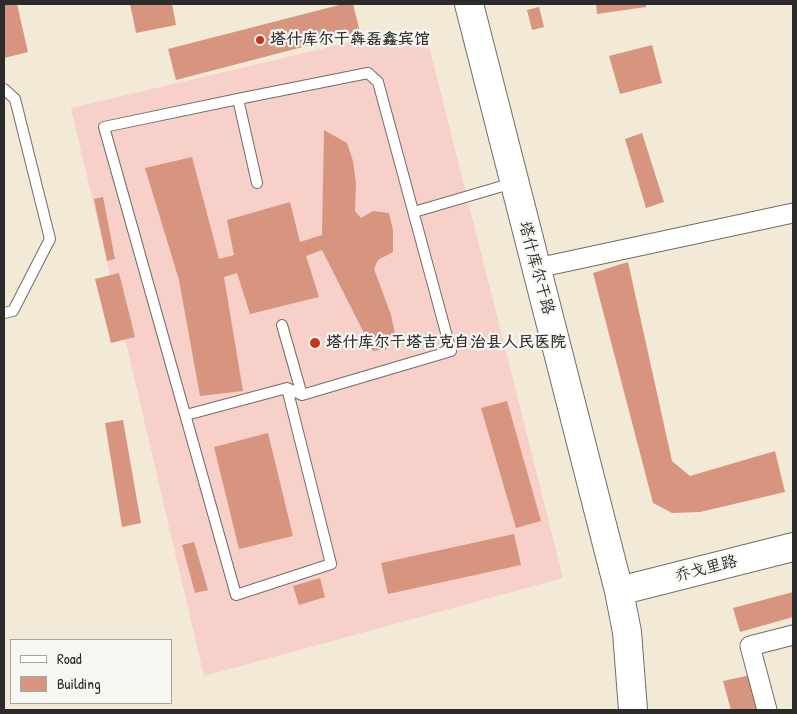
<!DOCTYPE html>
<html>
<head>
<meta charset="utf-8">
<style>
  body { margin:0 }
  #map { position:relative; width:797px; height:714px; overflow:hidden; background:#f3e9d7; font-family:"Patrick Hand",sans-serif }
  canvas { display:block }
  .frame { position:absolute; inset:0; border:5px solid #2b2b2b; pointer-events:none }
  .legend { position:absolute; left:10px; top:639px; width:162px; height:65px; box-sizing:border-box; background:#f6f6f2; border:1px solid #a5a5a2; margin:0; padding:6px 9px; list-style:none; font-size:15px; color:#2b2b2b }
  .legend li { display:flex; align-items:center; gap:10px; height:25px }
  .legend b { width:25px; border:1px solid #a5a5a2 }
</style>
</head>
<body>
<div id="map">
<canvas width="797" height="714"></canvas>
<div class="frame"></div>
<ul class="legend">
<li><b style="height:6px;background:#fff"></b>Road</li>
<li><b style="height:14px;background:#d7957f"></b>Building</li>
</ul>
</div>
<script>
const context = document.querySelector('canvas').getContext('2d');
context.lineJoin = 'round';
function paint(path, color) { context.fillStyle = color; context.fill(path, 'evenodd'); }
function stroke(path, color, width, dash) { context.strokeStyle = color; context.lineWidth = width; context.lineCap = dash ? 'butt' : 'round'; context.setLineDash(dash || []); context.stroke(path); }
function drawText(font, color, halo, rows, align = 'center') {
  context.font = font + ' "Patrick Hand","LXGW WenKai TC",sans-serif'; context.lineWidth = 4.5; context.setLineDash([]); context.textBaseline = 'middle'; context.strokeStyle = halo; context.fillStyle = color; for (const [text, x, y, turn = 0] of rows) {
    context.save(); context.translate(x, y); context.rotate((+turn || 0) * Math.PI / 180); context.textAlign = isNaN(turn) ? turn : align; if (halo) context.strokeText(text, 0, 0); context.fillText(text, 0, 0); context.restore();
  }
}
const built = new Path2D(`
  M 426,34 L 563,578 L 204,676 L 71,108 L 368,38 L 371,47 Z`);
const building = new Path2D(`
  M 4,4 L 17,4 L 28,52 L 4,58 Z
  M 130,4 L 172,4 L 176,25 L 136,33 Z
  M 343,4 L 353,4 L 360,32 L 176,80 L 168,49 Z
  M 596,4 L 646,4 L 646,7 L 597,14 Z
  M 539,7 L 544,27 L 532,30 L 527,10 Z
  M 652,45 L 662,83 L 620,94 L 609,56 Z
  M 324,130 L 347,143 L 353,161 L 356,184 L 355,211 L 361,218 L 373,211 L 389,213 L 393,230 L 393,252 L 378,260 L 374,269 L 391,315 L 396,338 L 387,349 L 373,351 L 322,250 L 306,256 L 319,297 L 250,314 L 237,273 L 224,277 L 243,391 L 200,396 L 179,280 L 145,168 L 192,157 L 219,259 L 234,255 L 227,220 L 290,202 L 300,242 L 322,235 Z
  M 642,133 L 664,202 L 646,208 L 625,139 Z
  M 103,197 L 115,259 L 107,261 L 94,199 Z
  M 628,262 L 672,461 L 690,476 L 775,451 L 785,492 L 700,512 L 672,513 L 653,503 L 593,273 Z
  M 119,273 L 135,337 L 111,343 L 95,279 Z
  M 507,401 L 541,521 L 516,528 L 481,408 Z
  M 123,420 L 141,523 L 122,527 L 105,423 Z
  M 268,433 L 293,536 L 239,549 L 214,447 Z
  M 514,534 L 521,565 L 388,594 L 381,563 Z
  M 194,542 L 208,590 L 195,593 L 182,545 Z
  M 320,578 L 325,597 L 299,605 L 293,586 Z
  M 793,592 L 793,617 L 740,632 L 733,608 Z
  M 750,675 L 760,710 L 731,710 L 723,681 Z`);
const lane = new Path2D(`
  M 4,89 L 15,99 L 50,239 L 13,311 L 4,313
  M 238,99 L 257,183
  M 414,212 L 513,183
  M 282,325 L 302,395
  M 186,415 L 287,388 L 302,395 L 451,351 L 378,82 L 368,73 L 238,99 L 104,127 L 236,595 L 331,564 L 287,388`);
const street = new Path2D(`
  M 537,268 L 793,213
  M 767,710 L 750,646 L 793,635`);
const secondary = new Path2D(`
  M 469,4 L 619,591 L 627,632 L 633,710
  M 619,591 L 793,547`);
const markers = [
  [260,40,5,"#c8321e"],
  [315,343,6,"#c8321e"]
];
const poiNames = [
  ["塔什库尔干犇磊鑫宾馆",270,40],
  ["塔什库尔干塔吉克自治县人民医院",326,343]
];
const streetNames = [
  ["塔什库尔干路",536,268,75],
  ["乔戈里路",706,569,-14]
];
paint(built, '#f7d0ca');
paint(building, '#d7957f');
stroke(lane, '#716e67', 12);
stroke(street, '#716e67', 21);
stroke(secondary, '#716e67', 30);
stroke(lane, '#fff', 10);
stroke(street, '#fff', 19);
stroke(secondary, '#fff', 28);
for (const [x, y, r, color] of markers) { const dot = new Path2D(); dot.arc(x, y, r, 0, 2 * Math.PI); context.fillStyle = color; context.fill(dot); stroke(dot, '#f6f6f2', 2); }
drawText('bold 16px', '#2b2b2b', '#f6f6f2', poiNames, 'left');
drawText('16px', '#2b2b2b', '#f6f6f2', streetNames);
</script>
</body>
</html>
